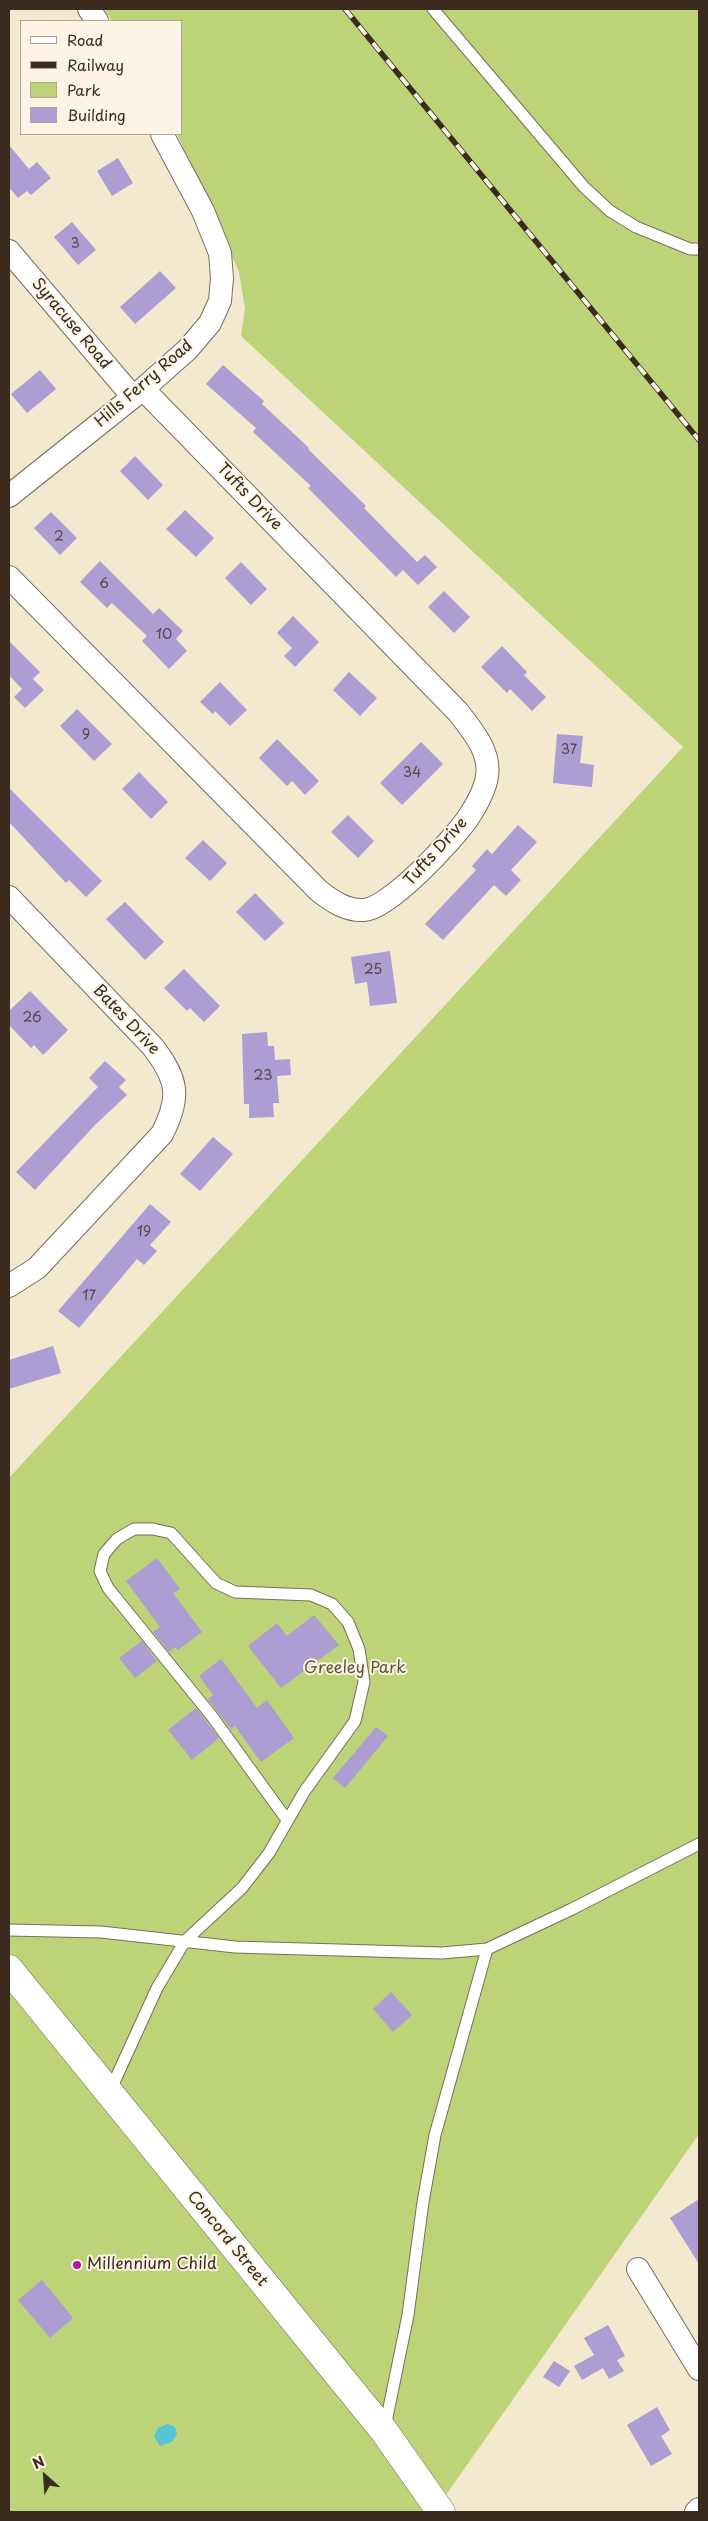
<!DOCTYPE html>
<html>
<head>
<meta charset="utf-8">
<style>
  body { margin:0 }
  #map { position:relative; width:708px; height:2521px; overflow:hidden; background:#f2e9cf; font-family:"Playpen Sans",sans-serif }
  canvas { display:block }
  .frame { position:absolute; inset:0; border:10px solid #3b2a1e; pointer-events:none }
  .legend { position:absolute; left:20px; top:20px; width:162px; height:115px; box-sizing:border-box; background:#fcf5e5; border:1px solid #afa495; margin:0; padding:6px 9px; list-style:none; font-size:15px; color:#3b2a1e }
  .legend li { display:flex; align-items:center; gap:10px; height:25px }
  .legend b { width:25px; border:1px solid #afa495 }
  .north { position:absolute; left:20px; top:2451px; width:50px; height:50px; -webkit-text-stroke:4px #fcf5e5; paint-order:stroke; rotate:334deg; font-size:14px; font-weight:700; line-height:20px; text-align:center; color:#3b2a1e }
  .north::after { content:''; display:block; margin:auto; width:18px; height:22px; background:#3b2a1e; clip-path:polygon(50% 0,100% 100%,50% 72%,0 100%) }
</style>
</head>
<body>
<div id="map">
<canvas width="708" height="2521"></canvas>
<div class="frame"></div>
<ul class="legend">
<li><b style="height:6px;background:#fff"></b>Road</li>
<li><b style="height:6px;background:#3b2a1e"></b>Railway</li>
<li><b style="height:14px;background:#bdd377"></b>Park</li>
<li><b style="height:14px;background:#ac9dd3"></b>Building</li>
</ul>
<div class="north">N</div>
</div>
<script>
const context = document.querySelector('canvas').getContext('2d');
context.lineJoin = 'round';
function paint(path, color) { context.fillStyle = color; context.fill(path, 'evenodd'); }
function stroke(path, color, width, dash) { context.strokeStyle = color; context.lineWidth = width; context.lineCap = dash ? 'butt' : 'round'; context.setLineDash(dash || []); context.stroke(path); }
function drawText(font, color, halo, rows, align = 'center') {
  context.font = font + ' "Playpen Sans",sans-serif'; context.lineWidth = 4; context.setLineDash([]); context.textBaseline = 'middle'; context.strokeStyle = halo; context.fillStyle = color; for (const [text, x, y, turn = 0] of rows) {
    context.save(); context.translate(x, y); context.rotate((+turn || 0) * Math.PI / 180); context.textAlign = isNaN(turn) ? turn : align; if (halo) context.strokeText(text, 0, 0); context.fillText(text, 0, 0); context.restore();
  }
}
const green = new Path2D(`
  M 104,9 L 699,9 L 699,2134 L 434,2512 L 9,2512 L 9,1478 L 683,747 L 241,336 L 245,308 L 239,272 L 177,134 L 181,134 L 181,21 L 112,21 Z`);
const water = new Path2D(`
  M 168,2424 L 175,2427 L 177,2434 L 172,2442 L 160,2446 L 154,2436 L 158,2428 Z`);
const building = new Path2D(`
  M 9,145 L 29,169 L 37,162 L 51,178 L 31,195 L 27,191 L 18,198 L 9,187 Z
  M 118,158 L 133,183 L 112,196 L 97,171 Z
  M 72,222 L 96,250 L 78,265 L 54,237 Z
  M 160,271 L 176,288 L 135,324 L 120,307 Z
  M 223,365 L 264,401 L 262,404 L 309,448 L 308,449 L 366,506 L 364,508 L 417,562 L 425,555 L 437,567 L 418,585 L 403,570 L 396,577 L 308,488 L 311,486 L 253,432 L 256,428 L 206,384 Z
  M 40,370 L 56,389 L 27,413 L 11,394 Z
  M 135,456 L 163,485 L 148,500 L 120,471 Z
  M 185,510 L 214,538 L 196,557 L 166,529 Z
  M 51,512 L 77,538 L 60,555 L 34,528 Z
  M 100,561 L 153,614 L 159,608 L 183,631 L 176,639 L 187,651 L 169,669 L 142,641 L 147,636 L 112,603 L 107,608 L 80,582 Z
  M 241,562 L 267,589 L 251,605 L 225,578 Z
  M 444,591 L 470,617 L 454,633 L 428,607 Z
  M 293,616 L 319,642 L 295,667 L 284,656 L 292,648 L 277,633 Z
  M 9,641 L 40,672 L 33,679 L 44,690 L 25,708 L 14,697 L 22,689 L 9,675 Z
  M 502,646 L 527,672 L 524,675 L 546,697 L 532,711 L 510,689 L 507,693 L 481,667 Z
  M 349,672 L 377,698 L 360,716 L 333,690 Z
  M 220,682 L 247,710 L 230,726 L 215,711 L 213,714 L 200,702 Z
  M 77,709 L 112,744 L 94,761 L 60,726 Z
  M 557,734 L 583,736 L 580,763 L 594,765 L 592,787 L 553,783 Z
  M 277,739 L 319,781 L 305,795 L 292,781 L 287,786 L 259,758 Z
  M 421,742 L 443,764 L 402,805 L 380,783 Z
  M 139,772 L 168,802 L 151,819 L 122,789 Z
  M 9,788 L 102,881 L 86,897 L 69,880 L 66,883 L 9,822 Z
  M 348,815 L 374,841 L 358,858 L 331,832 Z
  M 518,825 L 537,842 L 511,870 L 521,880 L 506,896 L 494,885 L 443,940 L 425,924 L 476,870 L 472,866 L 487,849 L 492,854 Z
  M 203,840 L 227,863 L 210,881 L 185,858 Z
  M 255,893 L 284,923 L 265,941 L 236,912 Z
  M 125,902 L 164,942 L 145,960 L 106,919 Z
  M 390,951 L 397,1003 L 370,1006 L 367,982 L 355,984 L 351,957 Z
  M 184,969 L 220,1006 L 204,1022 L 190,1008 L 187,1011 L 164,988 Z
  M 30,991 L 68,1030 L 43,1055 L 34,1045 L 31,1048 L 9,1025 L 9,1011 Z
  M 267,1032 L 268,1046 L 274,1046 L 275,1060 L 290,1059 L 291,1075 L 277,1076 L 279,1103 L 273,1103 L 274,1117 L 249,1118 L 249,1104 L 244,1104 L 242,1034 Z
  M 105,1061 L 126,1080 L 119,1087 L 127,1095 L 95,1125 L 35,1190 L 16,1172 L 98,1087 L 89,1078 Z
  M 213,1137 L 233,1154 L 200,1191 L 180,1174 Z
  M 150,1204 L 171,1222 L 150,1245 L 157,1251 L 144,1265 L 137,1259 L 79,1328 L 58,1311 Z
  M 53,1346 L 61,1373 L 9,1389 L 9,1360 Z
  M 157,1558 L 180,1589 L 173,1593 L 202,1632 L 178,1650 L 175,1647 L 169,1652 L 153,1632 L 160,1627 L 126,1581 Z
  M 314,1615 L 339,1645 L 281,1688 L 248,1646 L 277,1623 L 287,1636 Z
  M 142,1641 L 157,1661 L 135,1678 L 119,1658 Z
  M 221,1659 L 257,1708 L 267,1700 L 294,1738 L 261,1762 L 235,1726 L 231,1729 L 208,1699 L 213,1695 L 199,1676 Z
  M 196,1708 L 219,1738 L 192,1760 L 168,1730 Z
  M 376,1727 L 388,1736 L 345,1788 L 333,1778 Z
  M 391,1992 L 412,2015 L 393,2032 L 373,2009 Z
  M 699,2199 L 699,2264 L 670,2218 Z
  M 42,2280 L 73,2318 L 50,2338 L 18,2300 Z
  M 608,2325 L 625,2356 L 617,2360 L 624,2371 L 609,2379 L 603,2368 L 582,2380 L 574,2366 L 594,2355 L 584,2338 Z
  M 554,2361 L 570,2371 L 559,2387 L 543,2377 Z
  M 657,2407 L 670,2430 L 661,2436 L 672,2454 L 651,2466 L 627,2425 Z`);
const lane = new Path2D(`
  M 433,9 L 584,187 L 610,211 L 636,227 L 690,249 L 699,249
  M 9,1930 L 101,1932 L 235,1947 L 442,1953 L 487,1949 L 572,1909 L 699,1844
  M 110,2091 L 157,1988 L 185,1941 L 242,1888 L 269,1853 L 304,1792 L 355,1721 L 364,1682 L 359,1649 L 348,1622 L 332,1604 L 311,1595 L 235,1592 L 216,1583 L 171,1533 L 153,1529 L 134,1529 L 117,1539 L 104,1554 L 100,1571 L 108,1588 L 211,1715 L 287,1820
  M 385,2427 L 408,2315 L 423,2202 L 435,2135 L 487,1949`);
const street = new Path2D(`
  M 89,9 L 97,21
  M 9,251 L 133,397
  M 9,496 L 143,389 L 188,349 L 210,323 L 220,301 L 222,278 L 220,253 L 203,211 L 162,134
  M 9,577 L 319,891 C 332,901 346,911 364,910 C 389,909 453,840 468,818 C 476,806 485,790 487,776 C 491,752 472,730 458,712 L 143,389
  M 9,897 L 153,1047 C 178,1080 181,1097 162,1134 L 37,1268 L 9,1286
  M 638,2269 L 699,2369
  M 696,2512 L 699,2509`);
const secondary = new Path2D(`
  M 9,1969 L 384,2431 L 441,2512`);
const rail = new Path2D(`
  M 345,9 L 699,440`);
const markers = [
  [77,2265,5,"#b5179e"]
];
const numberNames = [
  ["3",75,244],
  ["2",59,537],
  ["6",104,584],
  ["10",164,635],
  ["9",86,735],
  ["37",569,750],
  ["34",412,773],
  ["25",373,970],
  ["26",32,1018],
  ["23",263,1076],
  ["19",144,1232],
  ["17",89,1296]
];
const streetNames = [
  ["Syracuse Road",71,324,50],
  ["Hills Ferry Road",144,384,-41],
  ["Tufts Drive",249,497,46],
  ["Tufts Drive",436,852,-48],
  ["Bates Drive",126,1020,47],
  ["Concord Street",227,2239,51]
];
const parkNames = [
  ["Greeley Park",355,1669]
];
const poiNames = [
  ["Millennium Child",87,2265]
];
paint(green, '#bdd377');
paint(water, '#58c3d3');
paint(building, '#ac9dd3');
stroke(lane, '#7b6d5c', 13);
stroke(street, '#7b6d5c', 24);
stroke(secondary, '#7b6d5c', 29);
stroke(lane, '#fff', 11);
stroke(street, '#fff', 22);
stroke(secondary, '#fff', 28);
stroke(rail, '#3b2a1e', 5.5);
stroke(rail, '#fcf5e5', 4, [11]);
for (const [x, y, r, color] of markers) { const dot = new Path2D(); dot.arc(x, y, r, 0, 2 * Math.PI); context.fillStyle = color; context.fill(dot); stroke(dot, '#fcf5e5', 2); }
drawText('14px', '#57474b', null, numberNames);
drawText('16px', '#3b2a1e', '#fcf5e5', streetNames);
drawText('16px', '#5c5434', '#fcf5e5', parkNames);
drawText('16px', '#3b2a1e', '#fcf5e5', poiNames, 'left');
</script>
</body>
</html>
